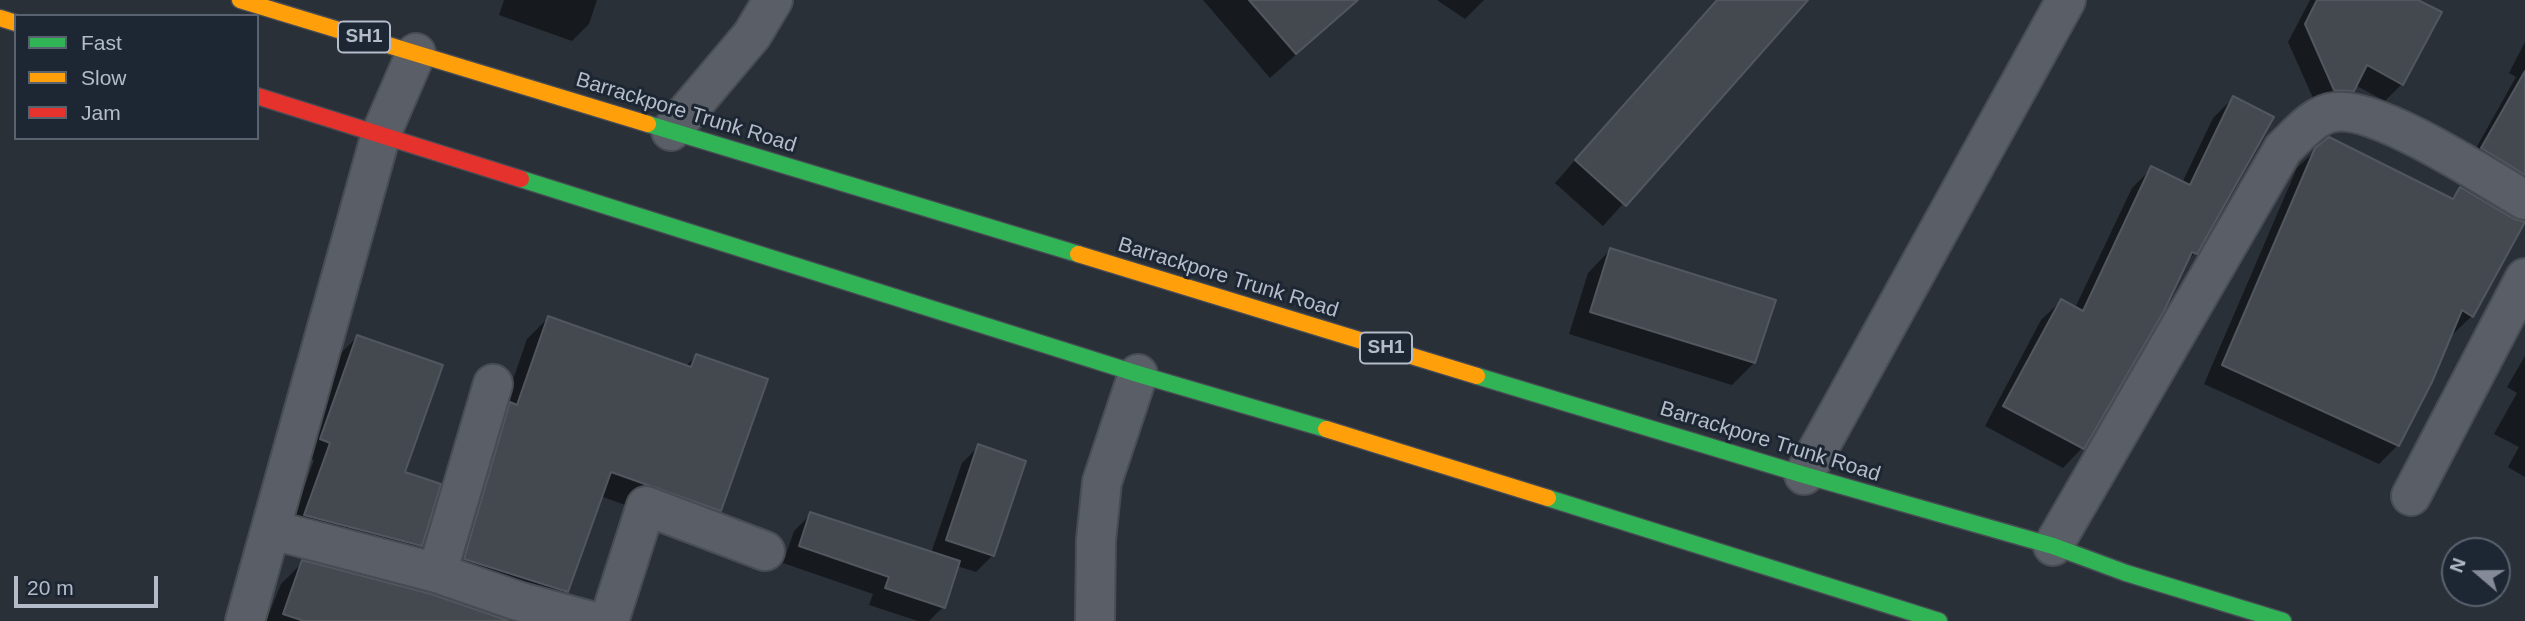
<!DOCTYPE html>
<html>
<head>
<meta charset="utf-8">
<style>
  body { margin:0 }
  #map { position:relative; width:2525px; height:621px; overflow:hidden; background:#2a3038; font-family:Helvetica,sans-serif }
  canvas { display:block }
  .legend { position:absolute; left:14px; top:14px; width:245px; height:126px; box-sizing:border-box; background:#1d2633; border:2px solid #59626f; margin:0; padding:9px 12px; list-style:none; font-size:21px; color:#b4bcc9 }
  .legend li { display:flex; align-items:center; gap:14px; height:35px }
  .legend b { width:35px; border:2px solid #59626f }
  .north { position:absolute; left:2441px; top:537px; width:70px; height:70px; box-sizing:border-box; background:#1d2633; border:2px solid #59626f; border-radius:50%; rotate:290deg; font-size:19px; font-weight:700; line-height:28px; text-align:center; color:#b4bcc9 }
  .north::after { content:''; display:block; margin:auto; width:24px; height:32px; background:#848b96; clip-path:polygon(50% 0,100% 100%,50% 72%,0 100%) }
  .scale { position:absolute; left:14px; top:576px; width:144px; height:32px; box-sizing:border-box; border:4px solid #b4bcc9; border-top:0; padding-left:9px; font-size:21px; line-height:24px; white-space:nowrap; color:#b4bcc9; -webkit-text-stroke:5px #1d2633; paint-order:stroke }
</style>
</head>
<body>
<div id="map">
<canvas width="2525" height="621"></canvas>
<ul class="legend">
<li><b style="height:9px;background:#30b455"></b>Fast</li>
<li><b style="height:9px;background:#ff9f0a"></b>Slow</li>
<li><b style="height:9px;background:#e5322d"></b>Jam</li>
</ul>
<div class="north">N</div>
<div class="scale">20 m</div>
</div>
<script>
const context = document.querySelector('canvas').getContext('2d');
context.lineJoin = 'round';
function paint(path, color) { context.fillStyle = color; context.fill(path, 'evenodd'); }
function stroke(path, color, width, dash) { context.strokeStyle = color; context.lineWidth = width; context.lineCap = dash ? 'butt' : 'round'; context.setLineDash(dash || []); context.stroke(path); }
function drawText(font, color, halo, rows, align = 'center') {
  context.font = font + ' Helvetica,sans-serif'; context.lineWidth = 6; context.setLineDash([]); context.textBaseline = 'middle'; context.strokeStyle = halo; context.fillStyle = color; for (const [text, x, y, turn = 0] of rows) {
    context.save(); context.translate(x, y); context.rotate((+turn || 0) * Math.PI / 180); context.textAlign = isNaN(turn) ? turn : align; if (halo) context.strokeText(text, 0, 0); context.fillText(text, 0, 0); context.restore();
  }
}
const shadow = new Path2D(`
  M 504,0 L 597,0 L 589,24 L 572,41 L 499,15 Z
  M 1203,0 L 1357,0 L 1270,78 Z
  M 1437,0 L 1484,0 L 1465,19 Z
  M 1716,0 L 1806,0 L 1603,226 L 1555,183 Z
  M 2310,0 L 2414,0 L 2402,84 L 2385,101 L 2355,85 L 2335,108 L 2317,107 L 2288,42 Z
  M 2525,42 L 2525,205 L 2466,166 L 2516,77 L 2509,73 Z
  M 2233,98 L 2195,253 L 2184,264 L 2162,310 L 2082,448 L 2063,468 L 1985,426 L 2041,320 L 2061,301 L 2075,308 L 2132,188 L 2151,169 L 2182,183 L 2213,118 Z
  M 2317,149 L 2449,200 L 2460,189 L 2472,316 L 2453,334 L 2449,332 L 2398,445 L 2379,464 L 2204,384 L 2297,168 Z
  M 1610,250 L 1754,363 L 1732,385 L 1569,334 L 1588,273 Z
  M 548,318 L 685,367 L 696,356 L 719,510 L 698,531 L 600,496 L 566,591 L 545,612 L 444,580 L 527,339 Z
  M 357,337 L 403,473 L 420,546 L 403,563 L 288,532 L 314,460 L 304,456 L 340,354 Z
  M 2525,356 L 2525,477 L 2508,467 L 2519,447 L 2494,434 L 2517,393 L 2507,387 Z
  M 979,446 L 993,555 L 976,572 L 957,566 L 943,607 L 929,621 L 918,621 L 869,605 L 873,594 L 783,563 L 794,531 L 811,514 L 931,553 L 962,463 Z
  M 303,562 L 492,621 L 266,621 L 281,584 Z`);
const building = new Path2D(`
  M 1249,0 L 1358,0 L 1296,54 Z
  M 1717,0 L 1808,0 L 1626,206 L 1575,160 Z
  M 2317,0 L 2418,0 L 2442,12 L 2403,85 L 2367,65 L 2354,91 L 2334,90 L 2305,24 Z
  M 2525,71 L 2525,175 L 2481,148 Z
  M 2233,96 L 2274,117 L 2197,254 L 2192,252 L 2164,311 L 2084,449 L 2003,406 L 2061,299 L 2083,311 L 2151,166 L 2190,185 Z
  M 2329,137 L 2453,199 L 2460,187 L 2514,219 L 2525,222 L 2473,317 L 2462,310 L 2432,382 L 2399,446 L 2222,365 L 2315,148 Z
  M 1610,248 L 1776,300 L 1755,363 L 1590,312 Z
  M 548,316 L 691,367 L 696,354 L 768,379 L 721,511 L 611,472 L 568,592 L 464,559 L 510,402 L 517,405 Z
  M 357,335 L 443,365 L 405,472 L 441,484 L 422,546 L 304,515 L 330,443 L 320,439 Z
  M 978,444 L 1026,461 L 994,556 L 946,540 Z
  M 810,512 L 960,561 L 945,608 L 885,588 L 889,577 L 799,546 Z
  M 302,560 L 431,594 L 509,621 L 304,621 L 283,614 Z`);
const street = new Path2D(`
  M 671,131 L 752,35 L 773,0
  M 1804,475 L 2066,0
  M 2411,496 L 2525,278
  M 273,530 L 437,573 L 521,602 L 591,621
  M 2053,546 L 2283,149 C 2297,136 2314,114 2335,112 C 2378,106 2485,177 2525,200
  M 437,573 L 493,384
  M 245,621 L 381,134 L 416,53
  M 609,621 L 646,506 L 765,551
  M 1095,621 L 1096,540 L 1102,482 L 1138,374`);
const fast = new Path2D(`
  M 648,124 L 1078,254
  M 521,179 L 1138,374 L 1326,429
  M 1477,376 L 1804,475 L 2053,546 L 2126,573 L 2283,621
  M 1548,498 L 1939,621`);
const slow = new Path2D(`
  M 240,0 L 648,124
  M 0,18 L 16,23
  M 1078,254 L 1477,376
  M 1326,429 L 1548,498`);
const jam = new Path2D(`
  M 257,96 L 521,179`);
const shields = [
  [364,37,52],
  [1386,348,52]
];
const shieldNames = [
  ["SH1",364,37],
  ["SH1",1386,348]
];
const streetNames = [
  ["Barrackpore Trunk Road",686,113,17],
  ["Barrackpore Trunk Road",1228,278,17],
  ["Barrackpore Trunk Road",1770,442,17]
];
paint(shadow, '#0007');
paint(building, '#444950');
stroke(building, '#52575f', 2);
stroke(street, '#484c53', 42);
stroke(fast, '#484c55', 19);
stroke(slow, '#484c55', 19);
stroke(jam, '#484c55', 19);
stroke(street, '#5a5e66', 38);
stroke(fast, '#30b455', 16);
stroke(slow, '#ff9f0a', 16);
stroke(jam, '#e5322d', 16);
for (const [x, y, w] of shields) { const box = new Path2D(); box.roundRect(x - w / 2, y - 15.5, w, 31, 5); context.fillStyle = '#1d2633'; context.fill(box); stroke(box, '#b4bcc9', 2); }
drawText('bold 19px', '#b4bcc9', null, shieldNames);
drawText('21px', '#b4bcc9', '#1d2633', streetNames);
</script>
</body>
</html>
